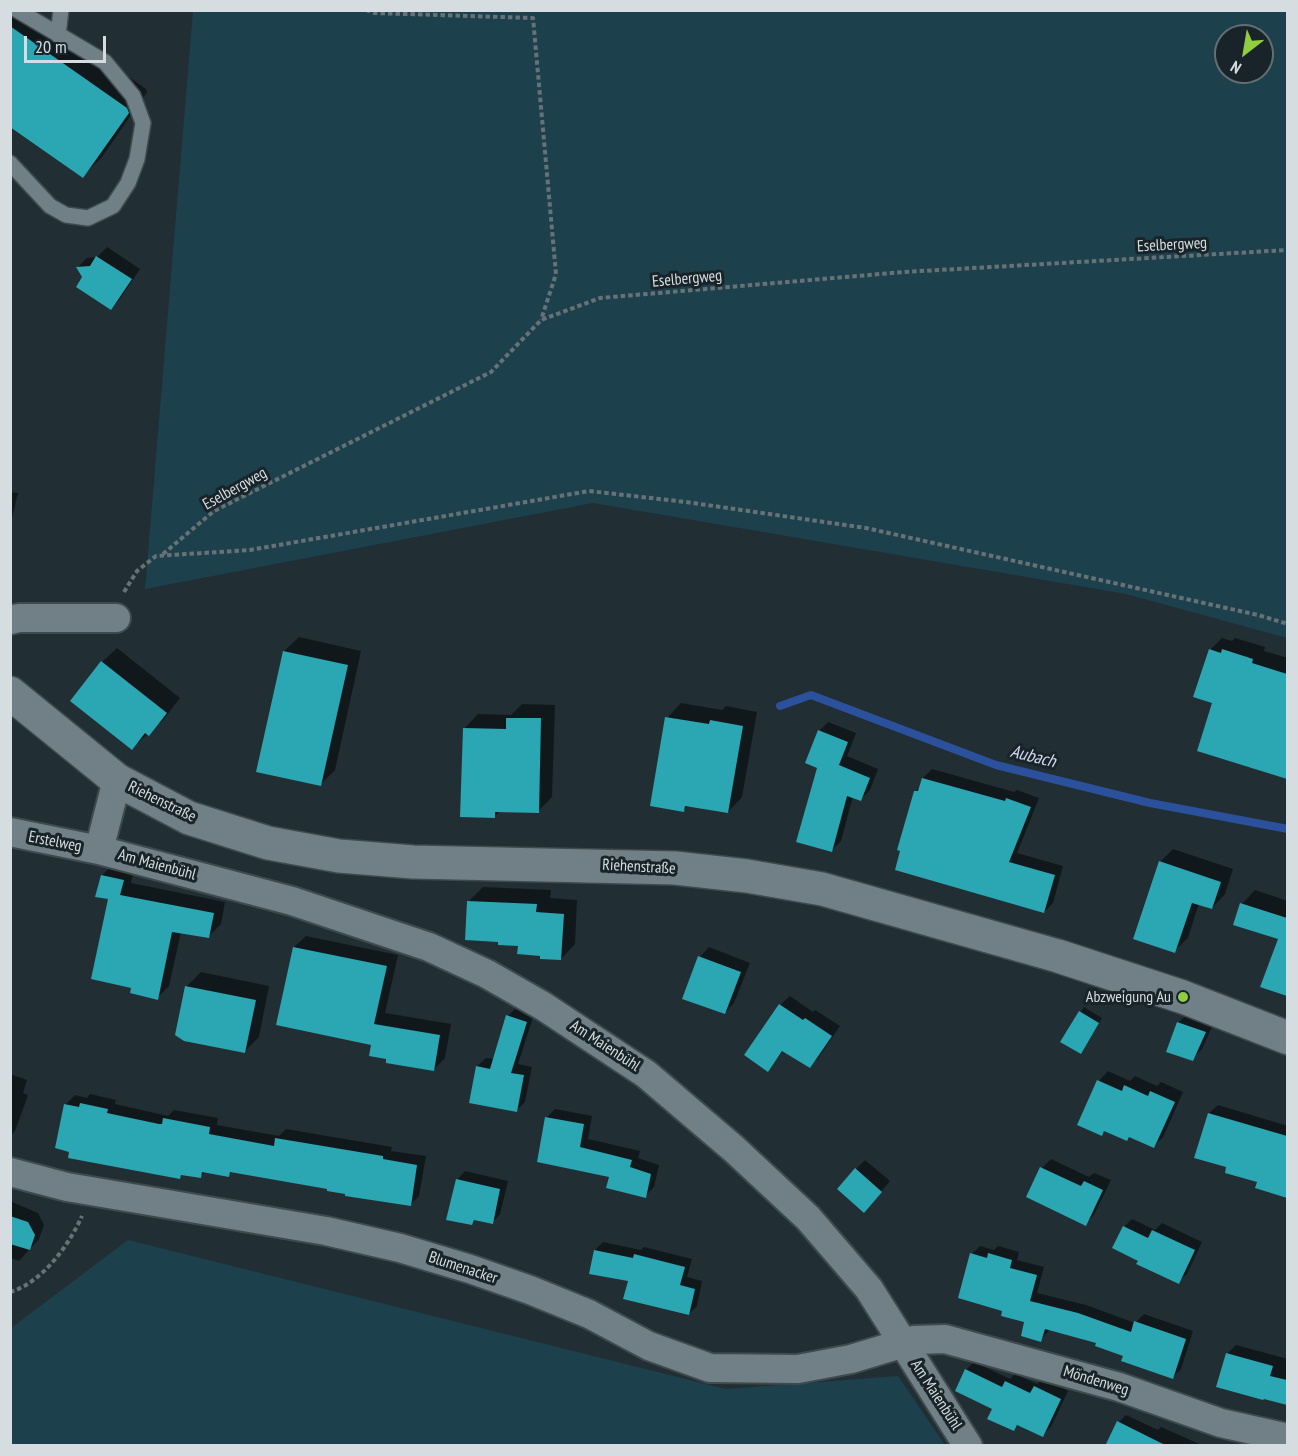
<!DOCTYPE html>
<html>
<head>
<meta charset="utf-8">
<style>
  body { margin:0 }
  #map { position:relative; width:1298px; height:1456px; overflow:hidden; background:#212e33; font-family:"PT Sans Narrow",sans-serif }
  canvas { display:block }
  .frame { position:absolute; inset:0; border:12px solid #d5dde1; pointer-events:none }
  .north { position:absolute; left:1214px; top:24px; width:60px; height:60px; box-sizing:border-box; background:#182429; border:2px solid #646e73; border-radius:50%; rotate:211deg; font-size:16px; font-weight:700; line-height:24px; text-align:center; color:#d5dde1 }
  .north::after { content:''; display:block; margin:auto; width:21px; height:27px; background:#90cd41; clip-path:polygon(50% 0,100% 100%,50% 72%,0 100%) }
  .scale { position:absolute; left:24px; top:36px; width:82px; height:27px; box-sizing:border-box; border:3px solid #d5dde1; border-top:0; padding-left:8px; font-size:18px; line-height:21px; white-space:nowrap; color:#d5dde1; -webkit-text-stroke:4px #182429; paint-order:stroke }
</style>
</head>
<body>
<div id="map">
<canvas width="1298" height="1456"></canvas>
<div class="frame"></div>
<div class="north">N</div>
<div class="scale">20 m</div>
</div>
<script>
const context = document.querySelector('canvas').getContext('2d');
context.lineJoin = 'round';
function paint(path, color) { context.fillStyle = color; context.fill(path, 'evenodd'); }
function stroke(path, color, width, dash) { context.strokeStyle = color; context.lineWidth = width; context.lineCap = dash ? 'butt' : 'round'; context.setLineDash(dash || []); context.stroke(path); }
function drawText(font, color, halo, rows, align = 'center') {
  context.font = font + ' "PT Sans Narrow",sans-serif'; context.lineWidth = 6; context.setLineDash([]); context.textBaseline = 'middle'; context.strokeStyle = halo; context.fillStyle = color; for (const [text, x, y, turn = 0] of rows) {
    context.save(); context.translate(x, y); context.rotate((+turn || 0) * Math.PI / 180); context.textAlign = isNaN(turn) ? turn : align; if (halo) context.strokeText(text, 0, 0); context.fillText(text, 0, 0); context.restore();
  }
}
const green = new Path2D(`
  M 193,11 L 1287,11 L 1287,638 L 1126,594 L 593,503 L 145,589 ZM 1226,36 L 1262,36 L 1262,72 L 1226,72 Z
  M 128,1240 L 726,1389 L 898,1376 L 945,1445 L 11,1445 L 11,1328 Z`);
const shadow = new Path2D(`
  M 10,10 L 35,10 L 146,89 L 147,92 L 102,157 L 83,176 L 10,126 Z
  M 107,247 L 140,269 L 120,299 L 111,308 L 84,278 L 78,267 L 87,258 L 97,257 Z
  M 10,492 L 18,493 L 10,526 Z
  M 299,637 L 361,651 L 335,770 L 321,784 L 284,651 Z
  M 1222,638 L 1232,641 L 1235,638 L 1265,647 L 1264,651 L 1288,658 L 1288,778 L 1199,750 L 1214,702 L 1210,650 Z
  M 117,648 L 180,698 L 164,719 L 132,748 L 102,662 Z
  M 681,703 L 722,710 L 726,706 L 757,712 L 742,797 L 728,812 L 689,805 L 684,810 L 667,718 Z
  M 522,704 L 555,705 L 552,797 L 538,811 L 500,811 L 495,816 L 464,729 L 478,714 L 511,715 Z
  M 828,722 L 856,733 L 847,756 L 878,769 L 870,790 L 861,799 L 853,796 L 841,841 L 832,850 L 819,731 Z
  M 932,769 L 1014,792 L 1017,790 L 1039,798 L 1017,853 L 1063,866 L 1053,903 L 1044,912 L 916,791 L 921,787 L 923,778 Z
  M 1173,849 L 1233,869 L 1225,894 L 1212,908 L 1199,903 L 1188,938 L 1174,951 L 1160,862 Z
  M 114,864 L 134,868 L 131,883 L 225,902 L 221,924 L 209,936 L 181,932 L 169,986 L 157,998 L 133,986 L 102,875 Z
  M 483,887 L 551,890 L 550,898 L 577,900 L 575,944 L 561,959 L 542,954 L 519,945 L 469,901 Z
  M 1255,890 L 1288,901 L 1288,995 L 1262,986 L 1280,938 L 1242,904 Z
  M 306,936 L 398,955 L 385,1013 L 451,1024 L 445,1058 L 434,1069 L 372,1044 L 294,947 Z
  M 709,947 L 750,963 L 734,1003 L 725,1013 L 700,957 Z
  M 201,972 L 269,986 L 259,1037 L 245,1051 L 186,987 Z
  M 790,996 L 813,1012 L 815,1010 L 840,1026 L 819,1057 L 810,1066 L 784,1050 L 768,1070 L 780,1005 Z
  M 1084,1007 L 1102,1018 L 1081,1052 L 1062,1041 Z
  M 516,1008 L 534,1014 L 518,1064 L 532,1067 L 525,1102 L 516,1111 L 477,1066 L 486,1058 L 495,1059 L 508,1016 Z
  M 1188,1013 L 1214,1022 L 1202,1049 L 1192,1059 L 1178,1023 Z
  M 1108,1071 L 1130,1081 L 1135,1076 L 1157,1086 L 1161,1082 L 1183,1092 L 1163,1137 L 1154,1146 L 1130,1136 L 1127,1140 L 1105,1130 L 1102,1134 L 1099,1081 Z
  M 10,1074 L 27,1080 L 23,1093 L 28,1095 L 15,1131 L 10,1136 Z
  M 90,1094 L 116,1100 L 115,1104 L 168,1116 L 174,1110 L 218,1118 L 217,1125 L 279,1136 L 286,1129 L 392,1147 L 391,1151 L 426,1156 L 419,1196 L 410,1205 L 233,1171 L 228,1176 L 206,1171 L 200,1177 L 183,1174 L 179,1178 L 56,1147 L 66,1104 L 75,1095 L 87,1098 Z
  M 1218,1105 L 1288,1126 L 1288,1197 L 1257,1187 L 1259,1181 L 1228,1166 L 1209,1113 Z
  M 555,1109 L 592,1116 L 588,1139 L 640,1151 L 638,1158 L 659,1165 L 654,1187 L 645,1196 L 611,1176 L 546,1118 Z
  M 1051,1159 L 1089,1177 L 1094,1173 L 1111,1180 L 1094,1215 L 1085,1224 L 1042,1168 Z
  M 865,1160 L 890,1181 L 873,1201 L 856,1169 Z
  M 465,1171 L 508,1181 L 500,1214 L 492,1223 L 476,1219 L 471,1224 L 457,1180 Z
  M 10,1201 L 38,1213 L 44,1225 L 39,1239 L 19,1261 L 10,1258 Z
  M 1132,1219 L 1155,1230 L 1162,1223 L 1202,1242 L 1187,1274 L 1178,1282 L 1124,1227 Z
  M 603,1242 L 641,1250 L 644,1247 L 692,1259 L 687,1277 L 702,1281 L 697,1306 L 689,1314 L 629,1280 L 595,1250 Z
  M 980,1246 L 994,1250 L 998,1246 L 1019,1252 L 1017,1260 L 1044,1267 L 1037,1293 L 1086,1305 L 1135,1323 L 1144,1314 L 1193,1331 L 1181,1369 L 1173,1377 L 1098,1342 L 1050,1329 L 1041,1340 L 1026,1321 L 1004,1310 L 972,1254 Z
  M 1236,1345 L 1288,1359 L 1287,1403 L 1264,1397 L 1227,1354 Z
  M 974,1362 L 1010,1379 L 1015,1374 L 1037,1384 L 1043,1378 L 1068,1391 L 1051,1427 L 1043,1435 L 1019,1424 L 1014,1430 L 994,1409 L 966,1370 Z
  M 1126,1415 L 1158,1430 L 1161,1427 L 1204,1446 L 1114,1446 L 1119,1422 Z`);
const stream = new Path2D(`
  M 780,706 L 811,695 L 996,765 L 1150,803 L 1288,829`);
const building = new Path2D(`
  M 10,26 L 127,108 L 129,113 L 83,178 L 10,127 Z
  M 96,256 L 132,279 L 111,310 L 76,287 L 82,277 L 76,267 L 90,266 Z
  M 1209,649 L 1221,653 L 1222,649 L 1253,659 L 1252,663 L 1287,674 L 1287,779 L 1197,751 L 1212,703 L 1193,697 Z
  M 283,651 L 348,665 L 321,786 L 256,772 Z
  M 101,661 L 167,713 L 149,736 L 145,733 L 132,750 L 70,701 Z
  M 665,717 L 709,724 L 710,720 L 743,726 L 728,813 L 685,806 L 684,812 L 650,806 Z
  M 506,718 L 541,718 L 539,813 L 495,812 L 495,818 L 460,817 L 463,728 L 506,729 Z
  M 818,730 L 848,742 L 839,765 L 870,778 L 861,801 L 847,796 L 832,852 L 796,842 L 817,768 L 805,763 Z
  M 922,778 L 1005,801 L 1006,798 L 1031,807 L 1009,862 L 1055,875 L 1044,913 L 895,870 L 900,851 L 897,850 L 914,791 L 918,791 Z
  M 1159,861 L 1221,882 L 1212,909 L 1192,903 L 1175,953 L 1133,939 Z
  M 101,875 L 124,880 L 120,895 L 214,913 L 209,938 L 172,932 L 158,1000 L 130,993 L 131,988 L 91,979 L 108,899 L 95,897 Z
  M 467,901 L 537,904 L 536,912 L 564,914 L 561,960 L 540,959 L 540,956 L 517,954 L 518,946 L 498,945 L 498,942 L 465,940 Z
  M 1240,903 L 1287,918 L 1287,996 L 1260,987 L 1278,939 L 1233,925 Z
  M 293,947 L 387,966 L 374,1024 L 440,1035 L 434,1071 L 386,1063 L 386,1059 L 369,1056 L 371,1045 L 276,1025 Z
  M 698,956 L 741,972 L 725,1014 L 682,999 Z
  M 185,986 L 256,1000 L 245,1053 L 184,1041 L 175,1035 Z
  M 779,1004 L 803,1020 L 805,1018 L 832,1036 L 810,1068 L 782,1051 L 768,1072 L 744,1055 Z
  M 1079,1011 L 1099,1023 L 1081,1054 L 1060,1042 Z
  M 506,1015 L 527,1022 L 511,1073 L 524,1075 L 517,1112 L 469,1103 L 476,1066 L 490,1069 Z
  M 1177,1022 L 1206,1032 L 1193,1061 L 1166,1052 Z
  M 1097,1080 L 1122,1091 L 1124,1085 L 1148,1096 L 1150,1091 L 1175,1102 L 1154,1148 L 1129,1137 L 1127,1141 L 1104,1131 L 1102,1136 L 1077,1125 Z
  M 80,1103 L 108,1109 L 107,1113 L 159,1124 L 162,1124 L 163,1118 L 210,1127 L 209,1134 L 274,1146 L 275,1138 L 383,1156 L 383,1159 L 417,1165 L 411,1206 L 345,1196 L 345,1194 L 327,1191 L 327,1189 L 230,1172 L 229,1177 L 202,1172 L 201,1178 L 181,1175 L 180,1179 L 68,1158 L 69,1152 L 55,1148 L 64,1104 L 79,1107 Z
  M 1208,1113 L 1287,1136 L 1287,1198 L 1255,1188 L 1257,1182 L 1225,1173 L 1226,1167 L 1194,1158 Z
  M 545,1117 L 584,1124 L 580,1147 L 632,1160 L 630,1167 L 651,1174 L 646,1198 L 606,1188 L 609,1177 L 537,1162 Z
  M 1040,1167 L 1081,1186 L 1084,1181 L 1103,1190 L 1086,1226 L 1026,1197 Z
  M 855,1168 L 882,1192 L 864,1213 L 837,1189 Z
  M 456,1179 L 500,1189 L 493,1224 L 474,1220 L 472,1225 L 446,1220 Z
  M 10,1216 L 28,1222 L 35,1235 L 30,1250 L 10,1244 Z
  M 1123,1226 L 1148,1238 L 1152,1230 L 1195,1250 L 1179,1284 L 1136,1264 L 1138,1261 L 1112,1248 Z
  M 594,1250 L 633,1258 L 634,1254 L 685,1267 L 680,1285 L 695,1289 L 689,1315 L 623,1299 L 628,1281 L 589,1274 Z
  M 970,1253 L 987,1258 L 988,1253 L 1012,1260 L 1010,1268 L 1037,1275 L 1030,1301 L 1078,1313 L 1131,1332 L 1134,1321 L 1186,1339 L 1173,1379 L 1121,1361 L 1123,1356 L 1095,1346 L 1096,1343 L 1045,1329 L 1041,1342 L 1021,1336 L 1024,1322 L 1001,1316 L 1002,1311 L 958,1298 Z
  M 1226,1353 L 1273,1366 L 1270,1376 L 1287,1380 L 1287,1405 L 1264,1399 L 1263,1400 L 1216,1387 Z
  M 965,1369 L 1002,1387 L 1005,1381 L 1030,1393 L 1034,1386 L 1061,1399 L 1043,1437 L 1017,1425 L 1014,1431 L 987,1419 L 992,1409 L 955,1391 Z
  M 1117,1421 L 1167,1446 L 1105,1446 Z`);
const path = new Path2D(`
  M 366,10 L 375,13 L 533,18 L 556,274 L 541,320
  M 163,554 L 214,511 L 491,372 L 541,320 L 600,298 L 904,272 L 1288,250
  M 124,592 L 137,571 L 156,556 L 250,550 L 589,491 L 686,502 L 866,528 L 1258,615 L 1288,624
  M 10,1292 C 42,1283 69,1245 82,1216`);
const service = new Path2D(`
  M 58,35 L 61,10
  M 10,163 L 50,206 L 66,215 L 88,218 L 113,206 L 128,183 L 137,159 L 143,123 L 133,96 L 105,62 L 17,10`);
const minor = new Path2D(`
  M 10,620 L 19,618 L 116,618
  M 10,832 L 99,850 L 292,901 L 429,947 L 487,974 L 543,1006 L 646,1074 L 734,1149 L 808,1218 L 869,1289 L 968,1446
  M 99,850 L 117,780
  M 10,1172 L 67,1187 L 326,1231 L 400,1248 L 470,1269 L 530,1290 L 589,1314 L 649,1346 L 710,1368 L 798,1369 L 851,1359 L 914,1340 L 945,1339 L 1119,1387 L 1221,1423 L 1288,1438`);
const tertiary = new Path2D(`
  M 10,693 L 117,780 L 189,818 L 268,843 L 339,856 L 413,862 L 675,868 L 747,876 L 822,889 L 1058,956 L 1183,997 L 1288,1038`);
const markers = [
  [1183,997,6,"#90cd41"]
];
const streetNames = [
  ["Eselbergweg",1172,245,-3],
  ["Eselbergweg",687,279,-5],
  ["Eselbergweg",235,489,-29],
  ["Riehenstraße",162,802,26],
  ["Erstelweg",55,842,11],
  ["Am Maienbühl",157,865,15],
  ["Riehenstraße",639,867,3],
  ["Am Maienbühl",605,1046,33],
  ["Blumenacker",463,1268,18],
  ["Möndenweg",1096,1381,17],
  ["Am Maienbühl",936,1395,57]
];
const poiNames = [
  ["Abzweigung Au",1171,997]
];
const waterNames = [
  ["Aubach",1033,757,14]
];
paint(green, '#1d404d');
paint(shadow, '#0007');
stroke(stream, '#2c519c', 8);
paint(building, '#2ba6b3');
stroke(service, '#3f4a4e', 18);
stroke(minor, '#3f4a4e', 32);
stroke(tertiary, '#3f4a4e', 36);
stroke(path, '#677277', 4, [4.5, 3]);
stroke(service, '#718086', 15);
stroke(minor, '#718086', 28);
stroke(tertiary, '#718086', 33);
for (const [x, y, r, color] of markers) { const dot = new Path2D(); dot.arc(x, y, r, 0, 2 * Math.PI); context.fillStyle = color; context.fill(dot); stroke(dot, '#182429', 2); }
drawText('16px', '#d5dde1', '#182429', streetNames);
drawText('16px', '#d5dde1', '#182429', poiNames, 'right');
drawText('italic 18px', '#d0dbf1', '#182429', waterNames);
</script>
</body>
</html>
